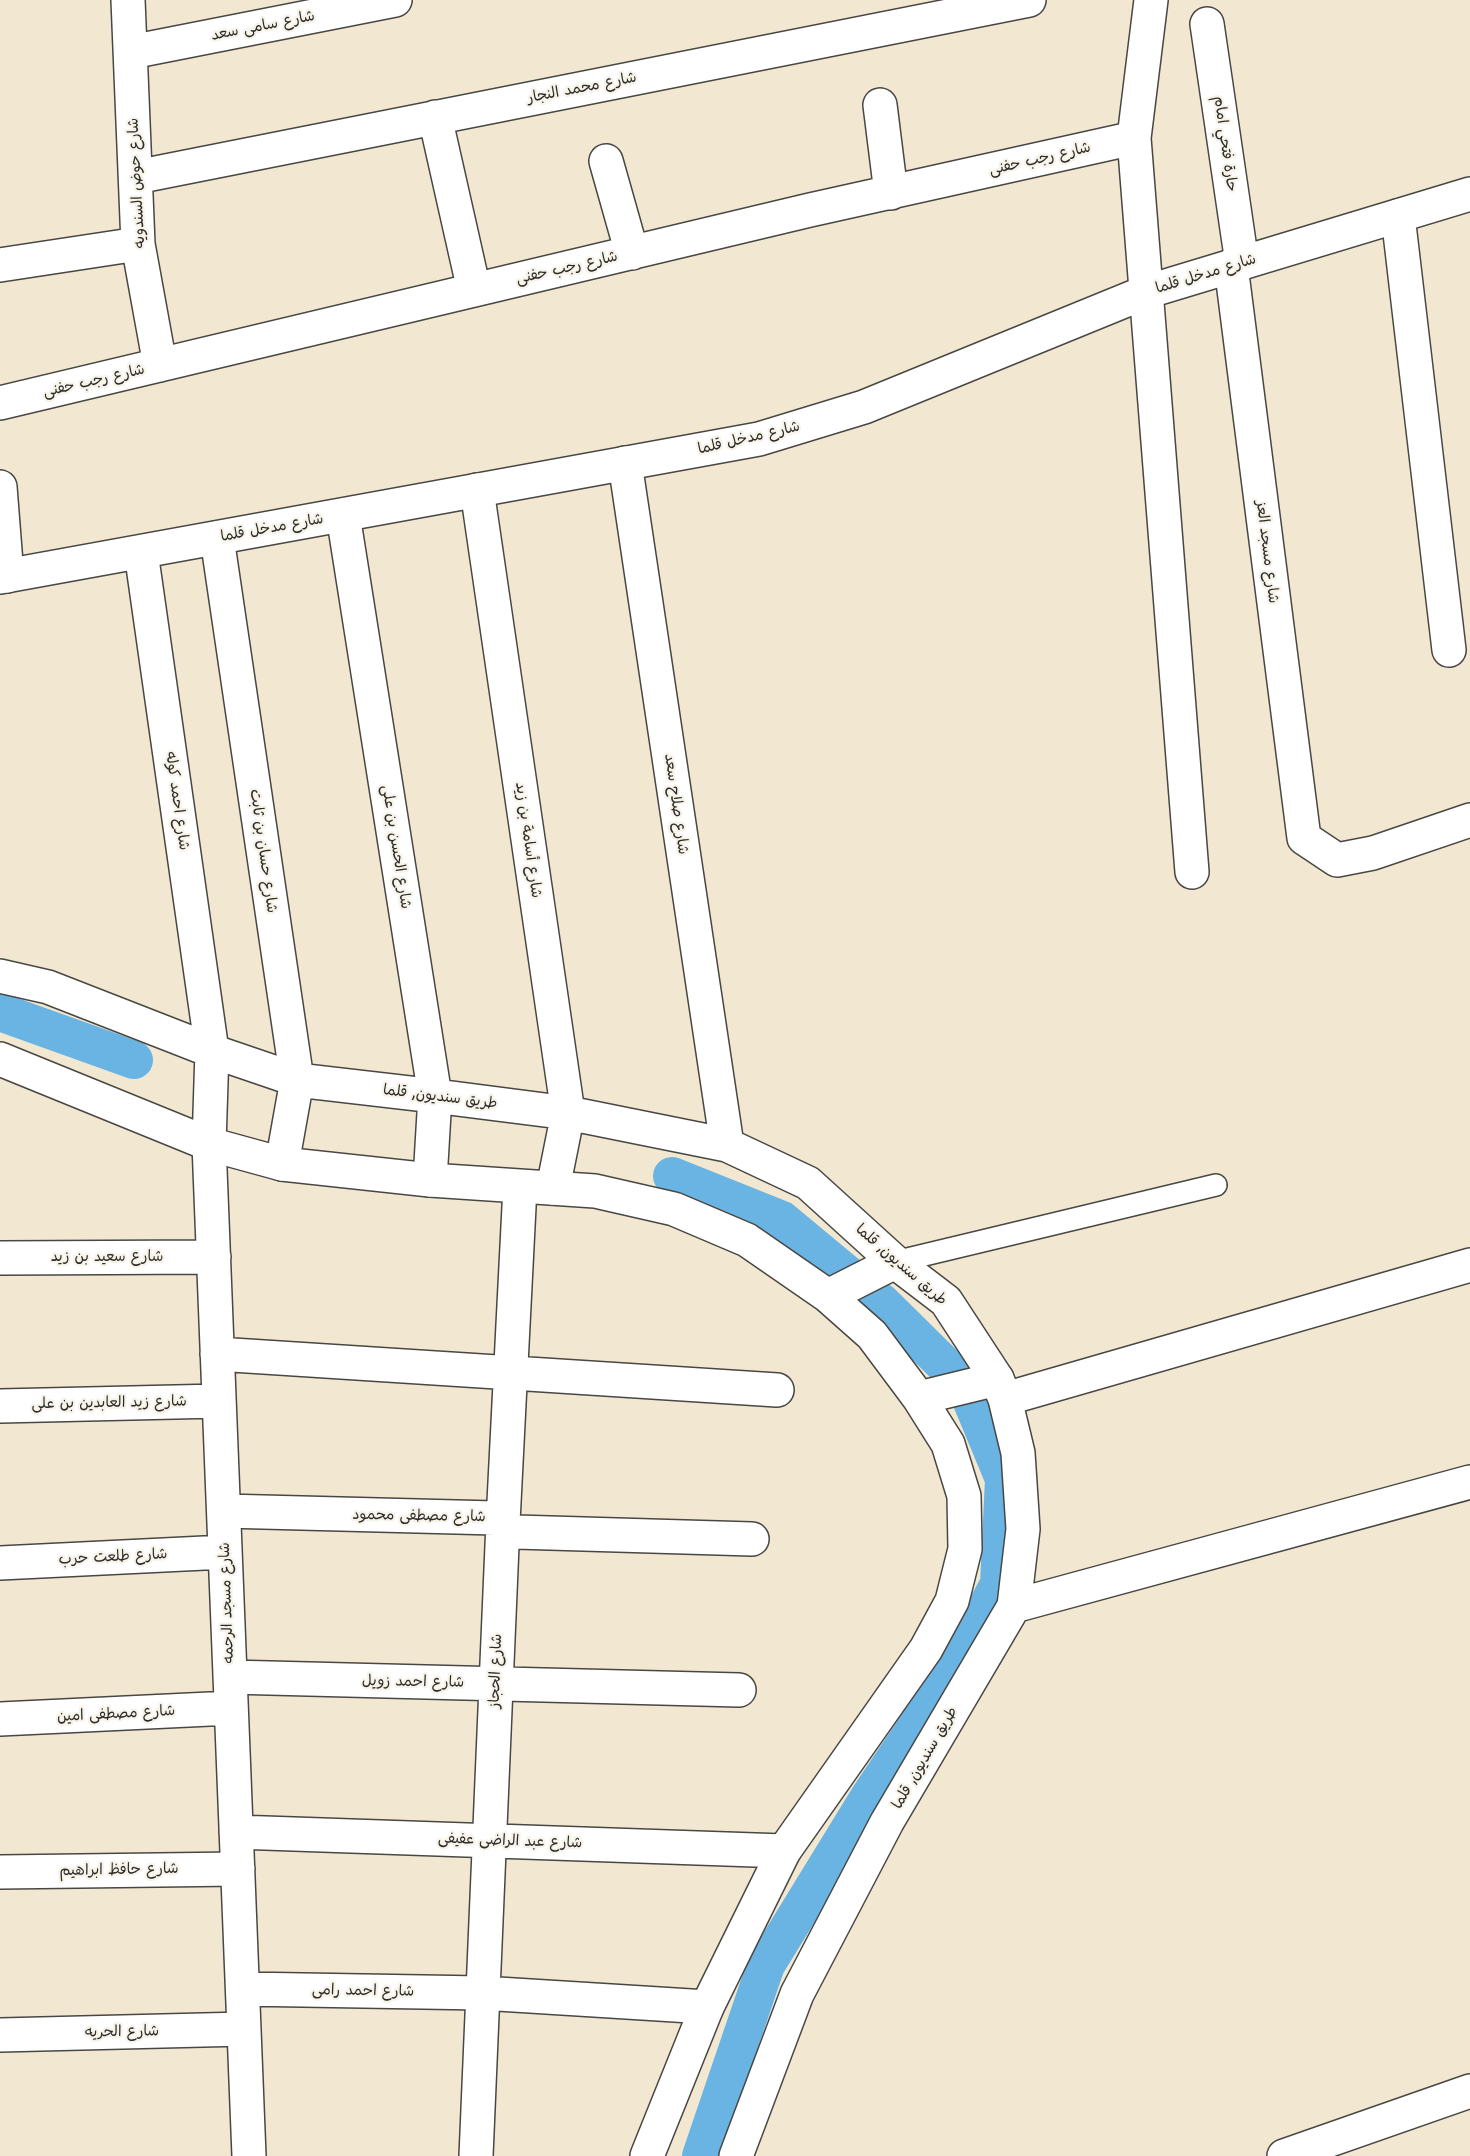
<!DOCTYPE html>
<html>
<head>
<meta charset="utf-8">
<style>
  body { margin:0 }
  canvas { display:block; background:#f2e8d1 }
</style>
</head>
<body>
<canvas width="1470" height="2156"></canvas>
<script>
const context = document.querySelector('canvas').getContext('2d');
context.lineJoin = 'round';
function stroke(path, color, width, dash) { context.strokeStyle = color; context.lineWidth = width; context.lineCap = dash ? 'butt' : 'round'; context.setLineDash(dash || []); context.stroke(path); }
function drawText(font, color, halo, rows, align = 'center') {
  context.font = font + ' "Shantell Sans","Playpen Sans Arabic",sans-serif'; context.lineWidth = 4.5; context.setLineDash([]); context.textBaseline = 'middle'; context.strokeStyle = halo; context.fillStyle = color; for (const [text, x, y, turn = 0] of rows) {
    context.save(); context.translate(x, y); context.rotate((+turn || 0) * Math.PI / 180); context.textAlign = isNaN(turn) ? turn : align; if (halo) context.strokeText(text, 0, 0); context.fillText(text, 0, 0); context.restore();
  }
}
const canal = new Path2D(`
  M 0,1012 L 134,1060
  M 672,1176 L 782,1220 L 882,1303 L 965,1385 L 1004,1479 L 999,1584 L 949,1678 L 871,1794 L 766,1965 L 701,2156`);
const lane = new Path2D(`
  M 895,1262 L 1216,1185`);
const street = new Path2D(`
  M 128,0 L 138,244 L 160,365
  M 1151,0 L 1134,138 L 1192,872
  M 1207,24 L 1242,263
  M 131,52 L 395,0
  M 880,105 L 891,193
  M 435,117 L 474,290
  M 606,161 L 632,253
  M 136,177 L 1029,0
  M 1398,216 L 1449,650
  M 0,265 L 138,244
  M 1231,266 L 1304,838 L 1337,860 L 1373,853 L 1470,820
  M 0,403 L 810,210 L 1134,138
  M 625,463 L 727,1145
  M 0,487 L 7,576
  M 477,490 L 568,1113 L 553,1188
  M 343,515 L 435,1096 L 430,1180
  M 217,538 L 297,1080 L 282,1164
  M 141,552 L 212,1051 L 209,1144 L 249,2156
  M 0,976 L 48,987 L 212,1051 L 297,1080 L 435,1096 L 568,1113 L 727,1145 L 808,1183 L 895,1262 L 946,1301 L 997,1379 L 1005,1399 L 1018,1453 L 1023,1529 L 1014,1606 L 887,1822 L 797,1994 L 736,2156
  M 0,1258 L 214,1257
  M 217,1354 L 777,1390
  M 1005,1399 L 1470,1265
  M 0,1406 L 219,1401
  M 224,1511 L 495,1518 C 505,1521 506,1530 516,1532 L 752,1539
  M 0,1563 L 225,1552
  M 1014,1606 L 1470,1482
  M 230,1677 L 739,1690
  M 0,1719 L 231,1708
  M 236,1832 L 784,1851
  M 0,1872 L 238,1869
  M 243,1989 L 482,1993 L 707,2007
  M 0,2035 L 244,2029
  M 476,2156 L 503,1522 L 520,1187
  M 1284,2156 L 1470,2091`);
const secondary = new Path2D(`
  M 0,577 L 759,439 L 864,407 L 1146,292 L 1470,194
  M 0,1059 L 209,1144 L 282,1164 L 430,1180 L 595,1191 L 674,1209 L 747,1240 L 828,1296 L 872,1335 L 919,1398 L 948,1444 L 964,1496 L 965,1549 L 952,1601 L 926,1649 L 784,1851 L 707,2007 L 647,2156
  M 828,1296 L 895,1262
  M 919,1398 L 997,1379`);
const streetNames = [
  ["شارع سامى سعد",263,26,-11],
  ["شارع محمد النجار",582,88,-11],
  ["حارة فتحي امام",1225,144,82],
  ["شارع رجب حفنى",1040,159,-13],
  ["شارع حوض السندويه",137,183,-93],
  ["شارع رجب حفنى",567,268,-13],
  ["شارع مدخل قلما",1206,274,-17],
  ["شارع رجب حفنى",94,381,-13],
  ["شارع مدخل قلما",749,438,-13],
  ["شارع مدخل قلما",272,528,-10],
  ["شارع مسجد العز",1267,552,83],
  ["شارع احمد كوله",177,801,82],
  ["شارع صلاح سعد",676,804,82],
  ["شارع أسامة بن زيد",528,840,82],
  ["شارع الحسن بن على",396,847,81],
  ["شارع حسان بن ثابت",263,851,82],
  ["طريق سنديون, قلما",440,1097,7],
  ["شارع سعيد بن زيد",107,1257],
  ["طريق سنديون, قلما",901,1265,41],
  ["شارع زيد العابدين بن على",109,1403,-1],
  ["شارع مصطفى محمود",419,1516,1],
  ["شارع طلعت حرب",113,1557,-3],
  ["شارع مسجد الرحمه",227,1603,-92],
  ["شارع الحجاز",496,1671,-88],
  ["شارع احمد زويل",413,1682,1],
  ["شارع مصطفى امين",116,1714,-3],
  ["طريق سنديون, قلما",925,1758,-60],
  ["شارع عبد الراضى عفيفى",510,1841,2],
  ["شارع حافظ ابراهيم",119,1870,-1],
  ["شارع احمد رامى",363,1991,1],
  ["شارع الحريه",122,2032,-1]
];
stroke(canal, '#6ab4e3', 38);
stroke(lane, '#494744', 24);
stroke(street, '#494744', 36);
stroke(secondary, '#494744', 36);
stroke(lane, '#fff', 21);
stroke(street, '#fff', 33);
stroke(secondary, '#fff', 33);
drawText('15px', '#2b2b2b', '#f7f3e8', streetNames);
</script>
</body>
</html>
